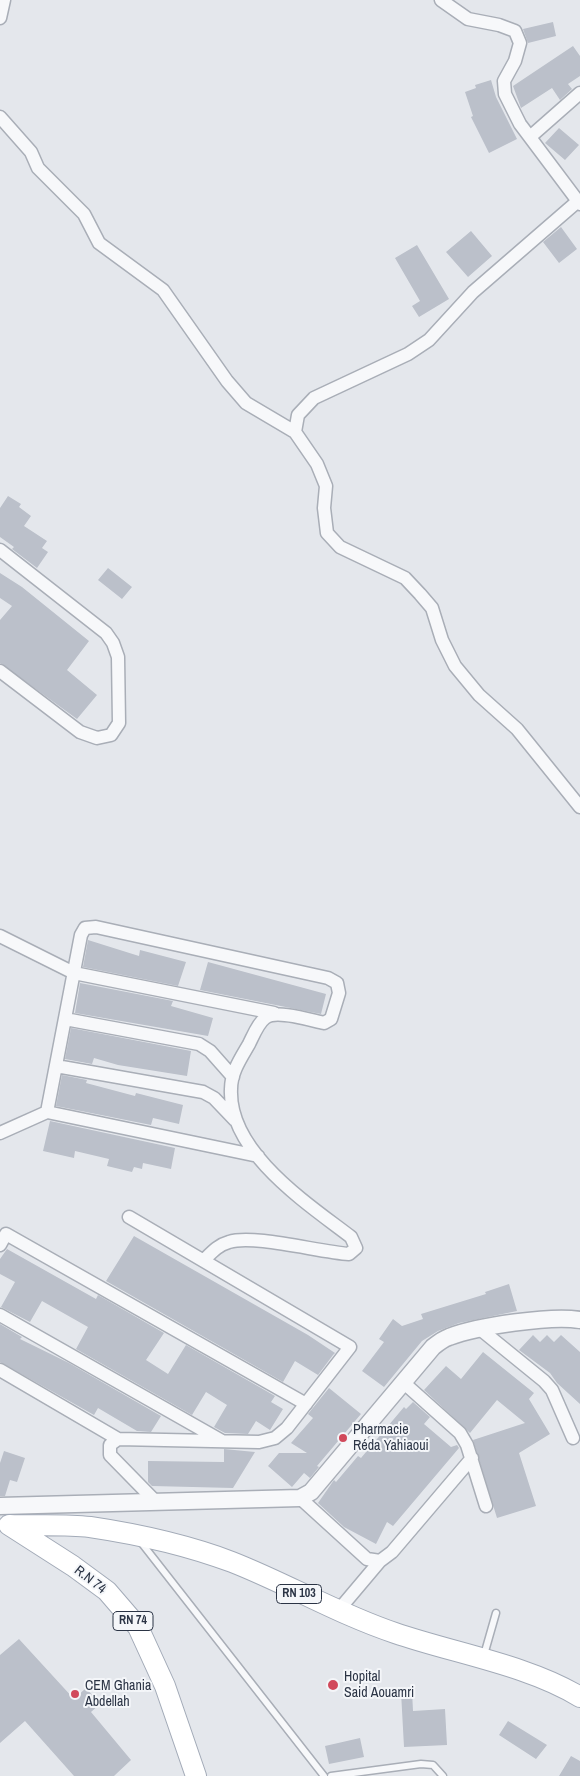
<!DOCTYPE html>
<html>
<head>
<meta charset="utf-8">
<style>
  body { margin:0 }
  canvas { display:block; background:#e4e7ec }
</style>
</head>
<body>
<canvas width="580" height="1776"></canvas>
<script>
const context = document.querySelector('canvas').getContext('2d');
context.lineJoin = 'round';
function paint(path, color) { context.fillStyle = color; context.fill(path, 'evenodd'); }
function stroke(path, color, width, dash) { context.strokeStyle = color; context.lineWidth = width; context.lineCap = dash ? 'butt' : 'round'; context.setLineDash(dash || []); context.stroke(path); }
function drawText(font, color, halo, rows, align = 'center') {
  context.font = font + ' "Archivo Narrow",sans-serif'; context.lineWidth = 4; context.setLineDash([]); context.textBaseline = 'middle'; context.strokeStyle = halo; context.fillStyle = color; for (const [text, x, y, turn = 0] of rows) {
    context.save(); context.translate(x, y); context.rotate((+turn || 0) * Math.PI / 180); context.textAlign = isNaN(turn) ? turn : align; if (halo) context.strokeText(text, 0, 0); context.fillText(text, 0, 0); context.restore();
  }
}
const building = new Path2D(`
  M 553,22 L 556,36 L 528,43 L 523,29 Z
  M 573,46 L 580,56 L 580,76 L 568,84 L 572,89 L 560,100 L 552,88 L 521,108 L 513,86 Z
  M 491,80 L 496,97 L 517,139 L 489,153 L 471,117 L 473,116 L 465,92 L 476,88 L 475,85 Z
  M 559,128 L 579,145 L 565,160 L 545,143 Z
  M 561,227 L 577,249 L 559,263 L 543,242 Z
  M 471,231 L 492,256 L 468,277 L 446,252 Z
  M 417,245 L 449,299 L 419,317 L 412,306 L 420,301 L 395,258 Z
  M 8,496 L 21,504 L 19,507 L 31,516 L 24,526 L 47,541 L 42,548 L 48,552 L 37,568 L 12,549 L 14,547 L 0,537 L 0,508 Z
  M 108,568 L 132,587 L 122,599 L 98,580 Z
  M 0,573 L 22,587 L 89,641 L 67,670 L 97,695 L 77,719 L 0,663 L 0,620 L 12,606 L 0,598 Z
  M 88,940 L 139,956 L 140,950 L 186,962 L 178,986 L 83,967 Z
  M 208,962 L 326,994 L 321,1014 L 200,990 Z
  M 80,983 L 173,1001 L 171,1006 L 213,1018 L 208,1036 L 75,1013 Z
  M 71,1028 L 191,1051 L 187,1076 L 118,1065 L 94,1058 L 92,1064 L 65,1059 Z
  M 62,1075 L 87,1080 L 86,1083 L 135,1096 L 136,1093 L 183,1105 L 179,1124 L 153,1118 L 151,1125 L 56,1106 Z
  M 50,1121 L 175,1148 L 171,1169 L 143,1163 L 142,1169 L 134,1167 L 132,1172 L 107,1166 L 109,1159 L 75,1151 L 74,1158 L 43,1151 Z
  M 134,1236 L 308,1335 L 335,1353 L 333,1355 L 318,1375 L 295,1361 L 283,1382 L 106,1281 Z
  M 7,1249 L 96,1299 L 98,1295 L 164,1333 L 146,1360 L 168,1374 L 186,1345 L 275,1396 L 271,1402 L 283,1409 L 270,1430 L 256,1421 L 248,1434 L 225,1433 L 214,1427 L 227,1405 L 206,1392 L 192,1415 L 76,1349 L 88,1327 L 42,1301 L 30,1322 L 1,1307 L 15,1282 L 0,1274 L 0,1259 Z
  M 509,1284 L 517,1311 L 459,1323 L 438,1331 L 422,1341 L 384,1387 L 362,1371 L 384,1342 L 379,1339 L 393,1319 L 402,1326 L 423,1319 L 421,1314 L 486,1294 L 485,1292 Z
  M 0,1324 L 22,1337 L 20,1339 L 69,1363 L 161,1416 L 151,1432 L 137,1431 L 98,1408 L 94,1415 L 0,1362 Z
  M 533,1335 L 540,1342 L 547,1335 L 554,1342 L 561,1335 L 580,1352 L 580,1404 L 557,1383 L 550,1373 L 519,1350 Z
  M 483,1352 L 534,1393 L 529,1399 L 550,1434 L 519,1453 L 536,1506 L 497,1518 L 473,1440 L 525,1423 L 497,1400 L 470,1433 L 424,1390 L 446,1366 L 461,1379 Z
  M 329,1388 L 361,1414 L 317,1466 L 319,1467 L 310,1478 L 304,1473 L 292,1487 L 268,1466 L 279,1453 L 307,1453 L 291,1443 L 313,1418 L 308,1414 Z
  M 413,1402 L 430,1417 L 424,1424 L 451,1447 L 457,1445 L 459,1448 L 393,1526 L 387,1522 L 376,1544 L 344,1527 L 318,1503 L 334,1480 L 336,1482 L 358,1456 L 361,1458 L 404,1407 L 406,1409 Z
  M 224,1449 L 255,1452 L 233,1488 L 152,1486 L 148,1482 L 148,1461 L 224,1462 Z
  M 4,1451 L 25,1458 L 17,1482 L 10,1480 L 5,1496 L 0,1496 L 0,1463 Z
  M 19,1639 L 74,1699 L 86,1688 L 100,1704 L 91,1712 L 131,1760 L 114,1776 L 74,1776 L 25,1721 L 0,1743 L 0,1655 Z
  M 412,1691 L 413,1711 L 445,1709 L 447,1745 L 404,1747 L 401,1692 Z
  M 508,1721 L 547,1745 L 536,1759 L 499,1735 Z
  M 360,1738 L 364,1757 L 329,1764 L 325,1746 Z
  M 571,1756 L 580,1761 L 580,1776 L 559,1776 Z`);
const service = new Path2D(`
  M 140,1541 L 324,1776
  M 484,1655 L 496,1613
  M 331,1776 L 421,1764 L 433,1765 L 443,1776`);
const minor = new Path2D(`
  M 441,0 L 468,19 L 499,25 L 515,31 L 520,43 L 515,61 L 504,81 L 505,94 L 520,124 L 580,204
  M 0,18 L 4,0
  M 0,117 L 31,152 L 38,168 L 84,214 L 99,243 L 163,290 L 227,381 L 246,403 L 295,432
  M 530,137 L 580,93
  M 578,201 L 473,292 L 429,340 L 408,354 L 314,398 L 298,415 L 295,432 L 317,464 L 326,486 L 324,508 L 327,533 L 340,547 L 405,578 L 420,594 L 432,608 L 442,640 L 455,666 L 479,695 L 517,729 L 580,807
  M 0,550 L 106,633 L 113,643 L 118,657 L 119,723 L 111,735 L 97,738 L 80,732 L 0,671
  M 0,936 L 74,973 L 274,1013
  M 65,1019 L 199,1044 L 210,1051 L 233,1077
  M 56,1066 L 203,1092 L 214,1098 L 235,1120
  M 0,1133 L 47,1112
  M 129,1217 L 350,1347 L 287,1428 L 275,1438 L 259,1442 L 118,1439 L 110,1445 L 110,1455 L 157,1503
  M 0,1245 L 6,1234 L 306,1404
  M 204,1260 C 212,1252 218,1245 229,1242 C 253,1234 319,1252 349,1254 L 356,1248 L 351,1237 C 308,1204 228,1152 231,1089 C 231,1072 241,1058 249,1044 C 253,1036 258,1023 265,1018 C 276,1009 310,1020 324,1023 L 331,1019 L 339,993 L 337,983 L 328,978 L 96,927 L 85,928 L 81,935 L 47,1112 L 258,1156
  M 0,1315 L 222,1441
  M 480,1329 L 544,1381 L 552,1390 L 573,1438
  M 0,1370 L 118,1439
  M 404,1383 L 460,1433 L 467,1445 L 486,1506
  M 300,1498 L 367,1559 L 380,1561 L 392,1552 L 472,1458
  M 337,1612 L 380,1561`);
const tertiary = new Path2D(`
  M 0,1506 L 300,1498 L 311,1492 L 433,1347 C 438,1343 443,1339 449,1337 C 477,1326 552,1315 580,1320`);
const primary = new Path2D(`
  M 9,1525 L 73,1566 L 107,1591 L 138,1627 L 165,1686 L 196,1776
  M 10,1525 C 36,1526 64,1524 90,1527 C 137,1534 187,1545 232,1562 C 288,1584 338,1614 395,1633 C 453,1653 528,1665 580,1697`);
const markers = [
  [343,1438,5,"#d1495b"],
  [333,1685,6,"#d1495b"],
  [75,1694,5,"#d1495b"]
];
const shields = [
  [299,1594,45],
  [133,1621,40]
];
const shieldNames = [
  ["RN 103",299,1594],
  ["RN 74",133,1621]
];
const poiNames = [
  ["Pharmacie",353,1430],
  ["Réda Yahiaoui",353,1446],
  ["Hopital",344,1677],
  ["Said Aouamri",344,1693],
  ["CEM Ghania",85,1686],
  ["Abdellah",85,1702]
];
const streetNames = [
  ["R.N 74",90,1580,38]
];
paint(building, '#bbc0ca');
stroke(service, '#a9aeb7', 9);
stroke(minor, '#a9aeb7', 15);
stroke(tertiary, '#a9aeb7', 19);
stroke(primary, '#a3abb8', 22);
stroke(service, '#f7f8fa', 6);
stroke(minor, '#f7f8fa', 12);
stroke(tertiary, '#f7f8fa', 16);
stroke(primary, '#fff', 20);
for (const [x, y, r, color] of markers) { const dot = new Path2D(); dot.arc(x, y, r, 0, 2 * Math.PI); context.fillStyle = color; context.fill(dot); stroke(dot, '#f4f6f9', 2); }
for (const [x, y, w] of shields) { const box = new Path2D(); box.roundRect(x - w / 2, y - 9.5, w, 19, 4); context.fillStyle = '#f4f6f9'; context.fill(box); stroke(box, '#2b3445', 1); }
drawText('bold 12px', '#2b3445', null, shieldNames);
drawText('14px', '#2b3445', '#f4f6f9', poiNames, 'left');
drawText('14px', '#2b3445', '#f4f6f9', streetNames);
</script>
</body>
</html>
